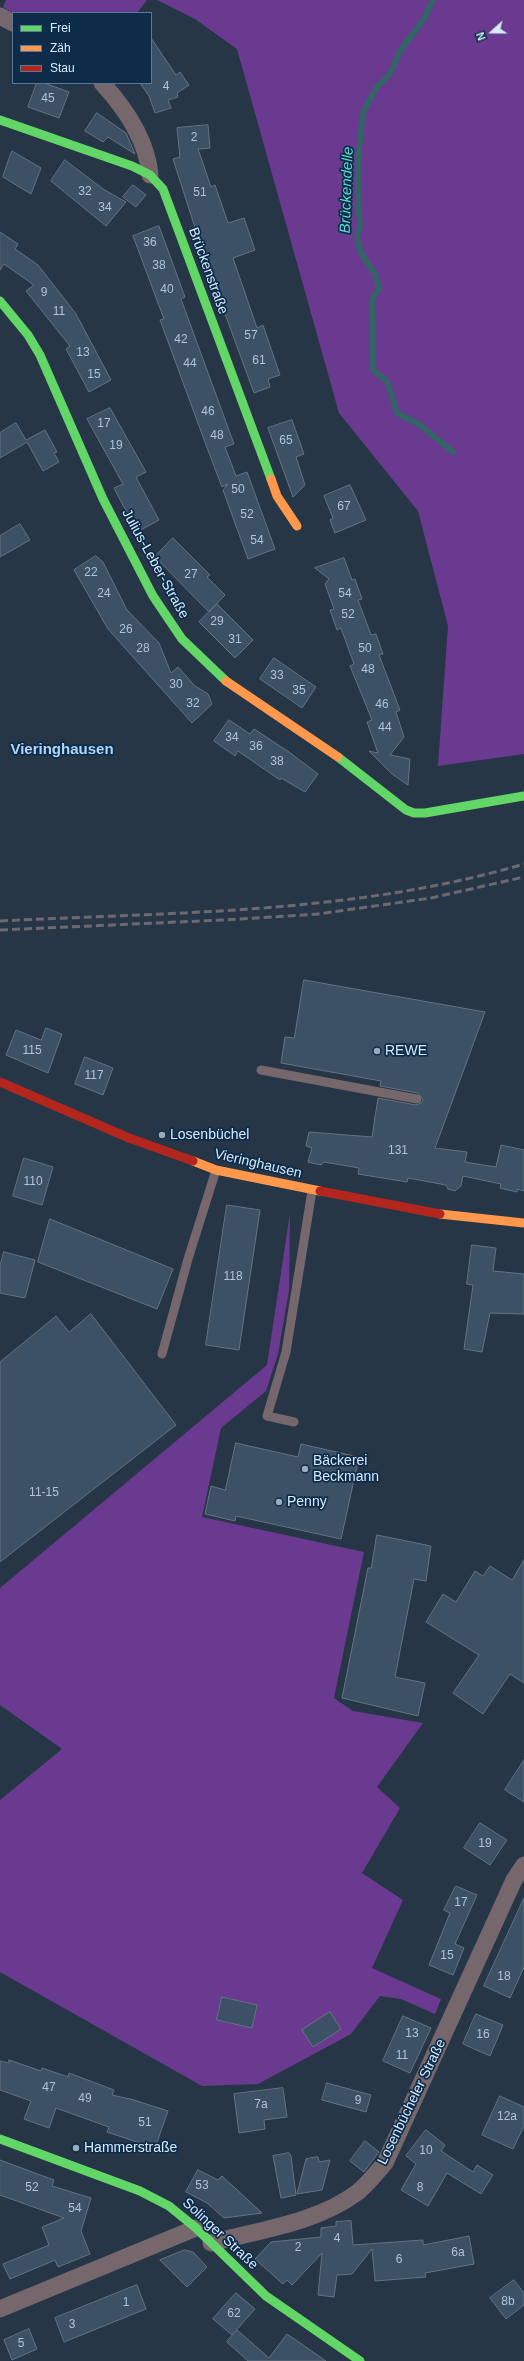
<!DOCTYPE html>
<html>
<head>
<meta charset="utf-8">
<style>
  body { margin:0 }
  #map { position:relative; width:524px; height:2361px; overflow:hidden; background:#263646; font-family:Arial,sans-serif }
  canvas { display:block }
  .legend { position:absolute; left:12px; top:12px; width:140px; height:72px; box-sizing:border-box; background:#0d2c49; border:1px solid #5f7891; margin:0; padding:5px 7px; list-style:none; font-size:12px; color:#d9eafd }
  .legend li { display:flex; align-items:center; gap:8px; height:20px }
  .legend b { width:20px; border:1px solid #5f7891 }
  .north { position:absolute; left:472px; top:12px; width:40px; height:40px; -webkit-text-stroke:3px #0d2c49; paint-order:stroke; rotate:249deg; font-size:11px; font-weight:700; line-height:16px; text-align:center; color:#d9eafd }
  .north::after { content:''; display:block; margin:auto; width:14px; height:18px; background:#d9eafd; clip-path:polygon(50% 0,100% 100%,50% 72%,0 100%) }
</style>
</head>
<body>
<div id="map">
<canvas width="524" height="2361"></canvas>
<ul class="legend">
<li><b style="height:5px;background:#63d668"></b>Frei</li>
<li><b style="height:5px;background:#ff974d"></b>Zäh</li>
<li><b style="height:5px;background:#b3261e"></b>Stau</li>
</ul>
<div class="north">N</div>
</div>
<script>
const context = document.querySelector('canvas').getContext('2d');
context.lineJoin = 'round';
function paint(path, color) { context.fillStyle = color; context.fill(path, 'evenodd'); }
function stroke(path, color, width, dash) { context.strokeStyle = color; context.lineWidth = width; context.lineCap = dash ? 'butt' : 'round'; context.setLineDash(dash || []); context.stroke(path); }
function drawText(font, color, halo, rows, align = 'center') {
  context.font = font + ' Arial,sans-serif'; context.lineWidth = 3.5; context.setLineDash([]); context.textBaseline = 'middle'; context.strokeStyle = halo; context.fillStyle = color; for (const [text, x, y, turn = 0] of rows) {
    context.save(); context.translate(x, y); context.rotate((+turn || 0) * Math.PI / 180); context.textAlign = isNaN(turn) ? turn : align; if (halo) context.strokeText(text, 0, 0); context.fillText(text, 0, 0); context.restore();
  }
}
const forest = new Path2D(`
  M 6,0 L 147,0 L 137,13 L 13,13 L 3,7 Z
  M 157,0 L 524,0 L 524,754 L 438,766 L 448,626 L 418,511 L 339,413 L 237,49 L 195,19 Z
  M 290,1213 L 289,1290 L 278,1354 L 266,1391 L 221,1428 L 202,1517 L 364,1552 L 334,1698 L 353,1711 L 423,1723 L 377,1787 L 400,1808 L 362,1873 L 403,1900 L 372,1968 L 441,1999 L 435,2014 L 401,1999 L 380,1996 L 351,2034 L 258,2084 L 202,2086 L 0,1972 L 0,1800 L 62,1749 L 0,1705 L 0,1588 L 267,1365 Z`);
const stream = new Path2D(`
  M 433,0 L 424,19 L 400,51 L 390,74 L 376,88 L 363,113 L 358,160 L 358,210 L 360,224 L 357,238 L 361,253 L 375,274 L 379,289 L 372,299 L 373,370 L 387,381 L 397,413 L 420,425 L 453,452`);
const building = new Path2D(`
  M 151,38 L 176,75 L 180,72 L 189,85 L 177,93 L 178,97 L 168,100 L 171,108 L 155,113 L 149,96 L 140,83 L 151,83 Z
  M 37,83 L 44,83 L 69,92 L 59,118 L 28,107 Z
  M 97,113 L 126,133 L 135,154 L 108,137 L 103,142 L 85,131 Z
  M 208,125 L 210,148 L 198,149 L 211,187 L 215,185 L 228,223 L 244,218 L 255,250 L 233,258 L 257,328 L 263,325 L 280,375 L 268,379 L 270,387 L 254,393 L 205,259 L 173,159 L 180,157 L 177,128 Z
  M 12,151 L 41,168 L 31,194 L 3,177 Z
  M 65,160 L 103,189 L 126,202 L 106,226 L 51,181 Z
  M 133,185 L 146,195 L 136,207 L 123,197 Z
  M 159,226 L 185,297 L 181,299 L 234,444 L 225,447 L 236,476 L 247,472 L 275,549 L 248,559 L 223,490 L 228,484 L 222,487 L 209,453 L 160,320 L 164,319 L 133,236 Z
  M 0,232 L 18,244 L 15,249 L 38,265 L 76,314 L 111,380 L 89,392 L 66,349 L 70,346 L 26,291 L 34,285 L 4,264 L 0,270 Z
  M 110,408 L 146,472 L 136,477 L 159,520 L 137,532 L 114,488 L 123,484 L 87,419 Z
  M 292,420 L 304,454 L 296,457 L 305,485 L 293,497 L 268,428 Z
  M 16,423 L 26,440 L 45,430 L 57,452 L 54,453 L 59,462 L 43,471 L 27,442 L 0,458 L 0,433 Z
  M 350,485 L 366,520 L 335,533 L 330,520 L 333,518 L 324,496 Z
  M 20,524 L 30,540 L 0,557 L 0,536 Z
  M 173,538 L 210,575 L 207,577 L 225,595 L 209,612 L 155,557 Z
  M 96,556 L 103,562 L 127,610 L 159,643 L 171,673 L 178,667 L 195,686 L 208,694 L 212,704 L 192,723 L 108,629 L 74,570 Z
  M 344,558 L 352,580 L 355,579 L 362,599 L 358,600 L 371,635 L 376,634 L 383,654 L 379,655 L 400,710 L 396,712 L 404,737 L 390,755 L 410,759 L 408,785 L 392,774 L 369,751 L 378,753 L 367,722 L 372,720 L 350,666 L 354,664 L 341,628 L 337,630 L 330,610 L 334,609 L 325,584 L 329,579 L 315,568 Z
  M 217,604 L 253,640 L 235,658 L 199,622 Z
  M 274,658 L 316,687 L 302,708 L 260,679 Z
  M 229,720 L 250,734 L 254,729 L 289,752 L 318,774 L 305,792 L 281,778 L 280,780 L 238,751 L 235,756 L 214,741 Z
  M 304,980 L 485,1012 L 435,1148 L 467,1152 L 465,1162 L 496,1167 L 501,1145 L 524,1150 L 524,1191 L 517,1189 L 517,1192 L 500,1188 L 501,1184 L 463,1176 L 461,1186 L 455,1191 L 448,1189 L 446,1185 L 408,1178 L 407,1182 L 358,1174 L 359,1168 L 324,1162 L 321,1165 L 308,1162 L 312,1148 L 306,1146 L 309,1132 L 372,1137 L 378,1098 L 416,1105 L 421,1103 L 423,1100 L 418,1093 L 380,1086 L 381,1081 L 281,1063 L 285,1037 L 294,1038 Z
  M 46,1028 L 62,1034 L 48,1073 L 6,1055 L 16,1030 L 41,1040 Z
  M 85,1057 L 113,1068 L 103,1095 L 75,1084 Z
  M 24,1158 L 53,1167 L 42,1205 L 13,1196 Z
  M 227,1205 L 260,1210 L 239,1350 L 206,1345 Z
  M 50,1219 L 173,1269 L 157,1309 L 38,1262 Z
  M 472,1245 L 496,1248 L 493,1271 L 524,1274 L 524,1314 L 490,1313 L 482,1352 L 464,1349 L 473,1285 L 467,1284 Z
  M 4,1252 L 35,1260 L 25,1298 L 0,1293 L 0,1266 Z
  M 91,1314 L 176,1425 L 0,1562 L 0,1362 L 56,1316 L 69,1332 Z
  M 236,1443 L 298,1457 L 301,1444 L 359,1457 L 341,1539 L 236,1516 L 235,1521 L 205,1514 L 211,1486 L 225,1490 Z
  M 377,1535 L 431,1546 L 426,1581 L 414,1579 L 395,1677 L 425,1683 L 418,1716 L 342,1698 L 368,1568 L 371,1568 Z
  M 524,1560 L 524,1683 L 510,1674 L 483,1714 L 453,1693 L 479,1655 L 426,1622 L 443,1594 L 456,1602 L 475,1571 L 483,1576 L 490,1566 L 512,1580 Z
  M 524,1760 L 524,1802 L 505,1790 Z
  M 480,1823 L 507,1840 L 490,1865 L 464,1848 Z
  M 456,1886 L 477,1895 L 455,1944 L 464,1948 L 453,1975 L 429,1965 L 450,1913 L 444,1910 Z
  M 524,1898 L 524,1967 L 510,1998 L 484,1986 Z
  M 222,1997 L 257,2005 L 252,2028 L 217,2020 Z
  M 330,2012 L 341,2029 L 313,2047 L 302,2030 Z
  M 476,2014 L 503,2025 L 490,2056 L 463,2044 Z
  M 403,2016 L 431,2028 L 410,2073 L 383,2061 Z
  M 9,2060 L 41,2071 L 42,2068 L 68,2077 L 69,2073 L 114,2090 L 112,2095 L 134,2100 L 168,2111 L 155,2148 L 107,2132 L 109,2127 L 56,2108 L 49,2128 L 24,2119 L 31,2101 L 0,2090 L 0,2061 L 9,2063 Z
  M 327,2083 L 371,2095 L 366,2112 L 322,2100 Z
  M 283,2088 L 287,2117 L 264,2120 L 265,2129 L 239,2133 L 234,2094 Z
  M 500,2096 L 524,2107 L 524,2126 L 513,2149 L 482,2135 Z
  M 426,2130 L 445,2145 L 441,2151 L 473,2172 L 477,2165 L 493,2175 L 481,2194 L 447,2173 L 428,2206 L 401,2190 L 416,2164 L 406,2156 Z
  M 365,2141 L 379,2152 L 364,2172 L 350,2161 Z
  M 289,2153 L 291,2156 L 296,2195 L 281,2198 L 273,2156 Z
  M 318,2157 L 319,2162 L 330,2160 L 322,2190 L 297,2194 L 306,2159 Z
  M 0,2160 L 54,2180 L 52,2186 L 91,2198 L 81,2231 L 90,2254 L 58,2267 L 55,2260 L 10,2279 L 3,2264 L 49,2245 L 42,2227 L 64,2218 L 0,2195 Z
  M 198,2170 L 218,2180 L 222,2176 L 262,2213 L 224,2218 L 207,2203 L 186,2192 Z
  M 351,2221 L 353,2245 L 423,2240 L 423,2245 L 469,2236 L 474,2264 L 425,2273 L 426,2277 L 375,2281 L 372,2249 L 352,2274 L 337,2275 L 334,2297 L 318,2295 L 322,2253 L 292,2285 L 287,2280 L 283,2284 L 255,2259 L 271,2242 L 321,2237 L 321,2228 L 336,2226 L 336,2222 Z
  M 185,2250 L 193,2252 L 207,2267 L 187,2287 L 160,2260 Z
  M 514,2280 L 524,2293 L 524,2305 L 506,2319 L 490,2298 Z
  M 137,2285 L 146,2309 L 64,2342 L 55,2318 Z
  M 236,2293 L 255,2309 L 232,2335 L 213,2319 Z
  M 29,2329 L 37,2349 L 12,2360 L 4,2340 Z
  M 237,2330 L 269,2358 L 287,2334 L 326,2361 L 248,2361 L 227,2342 Z`);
const lane = new Path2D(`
  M 261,1070 L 417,1099
  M 162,1354 L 188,1259 L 216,1170
  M 294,1422 L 267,1416 L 286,1352 L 312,1191`);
const street = new Path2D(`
  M 0,16 L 13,23
  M 102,83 C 125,108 147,140 150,175
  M 211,2243 C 259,2230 317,2223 358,2192 C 368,2184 376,2173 385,2163 L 514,1880 L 524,1865
  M 0,2309 L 196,2228`);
const fast = new Path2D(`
  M 0,120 L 132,166 L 150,175 L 163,189 L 271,479
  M 0,301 L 28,335 L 40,355 L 103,499 L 153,596 L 182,639 L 226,681
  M 338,757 L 406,810 L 414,813 L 425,813 L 524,796
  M 0,2139 L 140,2191 L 169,2206 L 196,2228 L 266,2296 L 360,2361`);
const slow = new Path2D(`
  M 271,479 L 277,496 L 297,526
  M 226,681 L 338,757
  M 193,1161 L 216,1170 L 320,1191
  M 440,1214 L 524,1223`);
const jam = new Path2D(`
  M 0,1082 L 129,1138 L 193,1161
  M 320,1191 L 440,1214`);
const rail = new Path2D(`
  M 0,921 C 175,912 354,914 524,864
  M 0,930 L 223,920 L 318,914 L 431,898 L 524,877`);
const markers = [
  [377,1051,4,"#9aabbd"],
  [162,1135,4,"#9aabbd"],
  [305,1469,4,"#9aabbd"],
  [279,1502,4,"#9aabbd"],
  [76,2148,4,"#9aabbd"]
];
const numberNames = [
  ["4",166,87],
  ["45",48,99],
  ["2",194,138],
  ["32",85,192],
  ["51",200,193],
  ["34",105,208],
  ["36",150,243],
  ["38",159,266],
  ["40",167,290],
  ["9",44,293],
  ["11",59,312],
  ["57",251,336],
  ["42",181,340],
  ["13",83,353],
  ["61",259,361],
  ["44",190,364],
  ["15",94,375],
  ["46",208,412],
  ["17",104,424],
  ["48",217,436],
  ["65",286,441],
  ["19",116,446],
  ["50",238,490],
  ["67",344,507],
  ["52",247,515],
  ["54",257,541],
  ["22",91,573],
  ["27",191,575],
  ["24",104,594],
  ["54",345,594],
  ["52",348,615],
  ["29",217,622],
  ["26",126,630],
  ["31",235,640],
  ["28",143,649],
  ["50",365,649],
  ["48",368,670],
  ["33",277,676],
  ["30",176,685],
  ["35",299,691],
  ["32",193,704],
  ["46",382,705],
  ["44",385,728],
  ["34",232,738],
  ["36",256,747],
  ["38",277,762],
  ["115",32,1051],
  ["117",94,1076],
  ["131",398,1151],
  ["110",33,1182],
  ["118",233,1277],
  ["11-15",44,1493],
  ["19",485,1844],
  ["17",461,1903],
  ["15",447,1956],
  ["18",504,1977],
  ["13",412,2034],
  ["16",483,2035],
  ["11",402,2056],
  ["47",49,2088],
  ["49",85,2099],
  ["9",358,2101],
  ["7a",261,2105],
  ["12a",507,2117],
  ["51",145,2123],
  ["10",426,2151],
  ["53",202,2186],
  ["52",32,2188],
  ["8",420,2188],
  ["54",75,2209],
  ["4",337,2239],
  ["2",298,2248],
  ["6a",458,2253],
  ["6",399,2260],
  ["8b",508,2302],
  ["1",126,2303],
  ["62",234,2314],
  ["3",72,2325],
  ["5",21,2344]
];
const streetNames = [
  ["Brückenstraße",208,271,70],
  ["Julius-Leber-Straße",155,564,61],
  ["Vieringhausen",258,1164,13],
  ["Losenbücheler Straße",412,2102,-64],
  ["Solinger Straße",220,2234,43]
];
const poiNames = [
  ["REWE",385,1051],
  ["Losenbüchel",170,1135],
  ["Bäckerei",313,1461],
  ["Beckmann",313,1477],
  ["Penny",287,1502],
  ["Hammerstraße",84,2148]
];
const waterNames = [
  ["Brückendelle",347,190,-88]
];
const neighbourhoodNames = [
  ["Vieringhausen",62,750]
];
paint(forest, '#6a3a90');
stroke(stream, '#306765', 5.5);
paint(building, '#3c5165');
stroke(building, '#657281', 1);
stroke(lane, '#75676c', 9);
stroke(street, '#75676c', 17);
stroke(fast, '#63d668', 9);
stroke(slow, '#ff974d', 9);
stroke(jam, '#b3261e', 9);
stroke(rail, '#6c6971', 3, [8, 4]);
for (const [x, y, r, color] of markers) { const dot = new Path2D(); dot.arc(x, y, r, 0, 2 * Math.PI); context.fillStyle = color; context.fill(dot); stroke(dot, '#0d2c49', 1.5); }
drawText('12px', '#b2c4d7', null, numberNames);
drawText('14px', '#d9eafd', '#0d2c49', streetNames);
drawText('14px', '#d9eafd', '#0d2c49', poiNames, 'left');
drawText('italic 15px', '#5cd9d1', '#0d2c49', waterNames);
drawText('bold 15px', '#b1d5f9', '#0d2c49', neighbourhoodNames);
</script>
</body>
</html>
